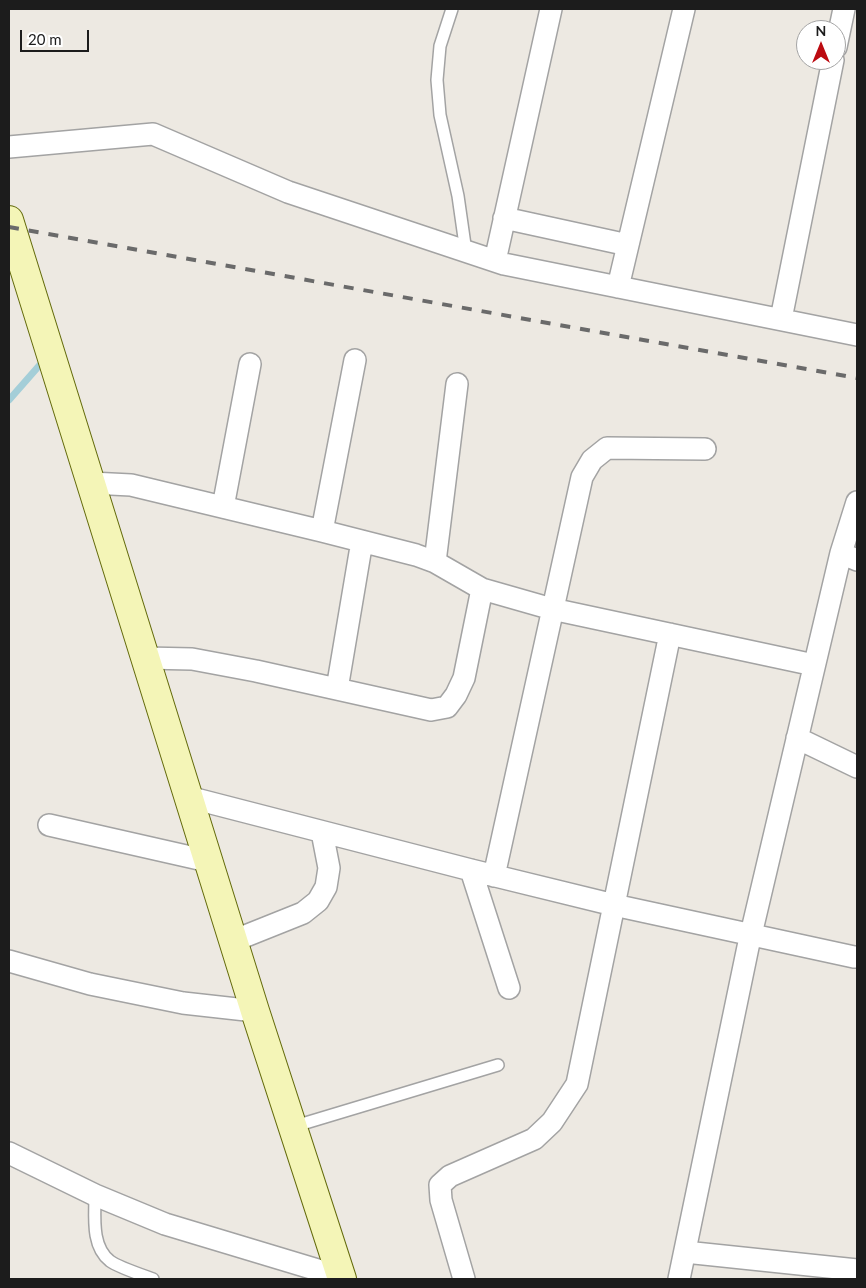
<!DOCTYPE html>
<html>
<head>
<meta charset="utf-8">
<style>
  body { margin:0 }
  #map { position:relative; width:866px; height:1288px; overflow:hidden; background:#ede9e2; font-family:Lato,sans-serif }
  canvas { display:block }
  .frame { position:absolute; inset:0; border:10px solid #1c1c1c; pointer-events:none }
  .north { position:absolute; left:796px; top:20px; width:50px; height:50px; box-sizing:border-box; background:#fff; border:1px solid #a4a4a4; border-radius:50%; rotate:0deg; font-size:14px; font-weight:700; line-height:20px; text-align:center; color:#1c1c1c }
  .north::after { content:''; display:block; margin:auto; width:18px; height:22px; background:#bc0b11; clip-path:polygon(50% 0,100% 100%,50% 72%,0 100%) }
  .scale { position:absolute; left:20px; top:30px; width:69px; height:22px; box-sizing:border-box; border:2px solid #1c1c1c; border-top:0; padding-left:6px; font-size:15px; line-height:18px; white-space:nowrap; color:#1c1c1c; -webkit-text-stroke:4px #fff; paint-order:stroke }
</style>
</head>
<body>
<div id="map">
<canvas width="866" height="1288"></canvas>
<div class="frame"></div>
<div class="north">N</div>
<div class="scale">20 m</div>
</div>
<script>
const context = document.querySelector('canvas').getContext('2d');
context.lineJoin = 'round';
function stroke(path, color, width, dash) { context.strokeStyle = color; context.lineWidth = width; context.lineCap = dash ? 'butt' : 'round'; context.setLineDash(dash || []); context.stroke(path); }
const stream = new Path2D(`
  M 9,400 L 45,359`);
const lane = new Path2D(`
  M 452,9 L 440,46 L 437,80 L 440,115 L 458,196 L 466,252
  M 292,1127 L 498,1065
  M 95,1195 C 95,1217 91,1246 110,1261 C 118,1267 142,1275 153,1279`);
const street = new Path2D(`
  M 836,47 L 844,9
  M 9,147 L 153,134 L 288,192 L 504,264 L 857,335
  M 504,218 L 628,245
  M 495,261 L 551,9
  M 618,287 L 684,9
  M 781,319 L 833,60
  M 91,483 L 131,485 L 322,531 L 416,555 L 435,562 L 482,589 L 552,609 L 814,665
  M 223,507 L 250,364
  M 322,531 L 355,360
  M 841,553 L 857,502
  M 435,562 L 457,384
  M 145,658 L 192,659 L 256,671 L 431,710 L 447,707 L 456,695 L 464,678 L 482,589
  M 337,689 L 362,541
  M 797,738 L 857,767
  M 188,797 L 471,870 L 614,905 L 854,957 L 857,957
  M 49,825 L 208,861
  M 471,870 L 509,988
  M 494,876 L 582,477 L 592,460 L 607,448 L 705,449
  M 233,941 L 303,913 L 318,901 L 326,887 L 329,868 L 322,832
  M 9,961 L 90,984 L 183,1003 L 255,1011
  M 9,1153 L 95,1195 L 165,1224 L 341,1277
  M 685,1252 L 857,1270
  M 464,1279 L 441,1200 L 440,1185 L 450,1176 L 534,1139 L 552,1122 L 577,1084 L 670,634
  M 679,1279 L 748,947 L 841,553 L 857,560`);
const secondary = new Path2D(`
  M 9,220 L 255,1011 L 342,1279`);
const rail = new Path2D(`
  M 9,227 L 857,378`);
stroke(stream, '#a4ced8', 7);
stroke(lane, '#a3a3a3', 14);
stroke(street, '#a3a3a3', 24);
stroke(secondary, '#636a0b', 30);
stroke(lane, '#fff', 11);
stroke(street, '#fff', 21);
stroke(secondary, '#f4f5b7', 28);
stroke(rail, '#6a6a6a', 4, [10, 10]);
</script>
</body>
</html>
